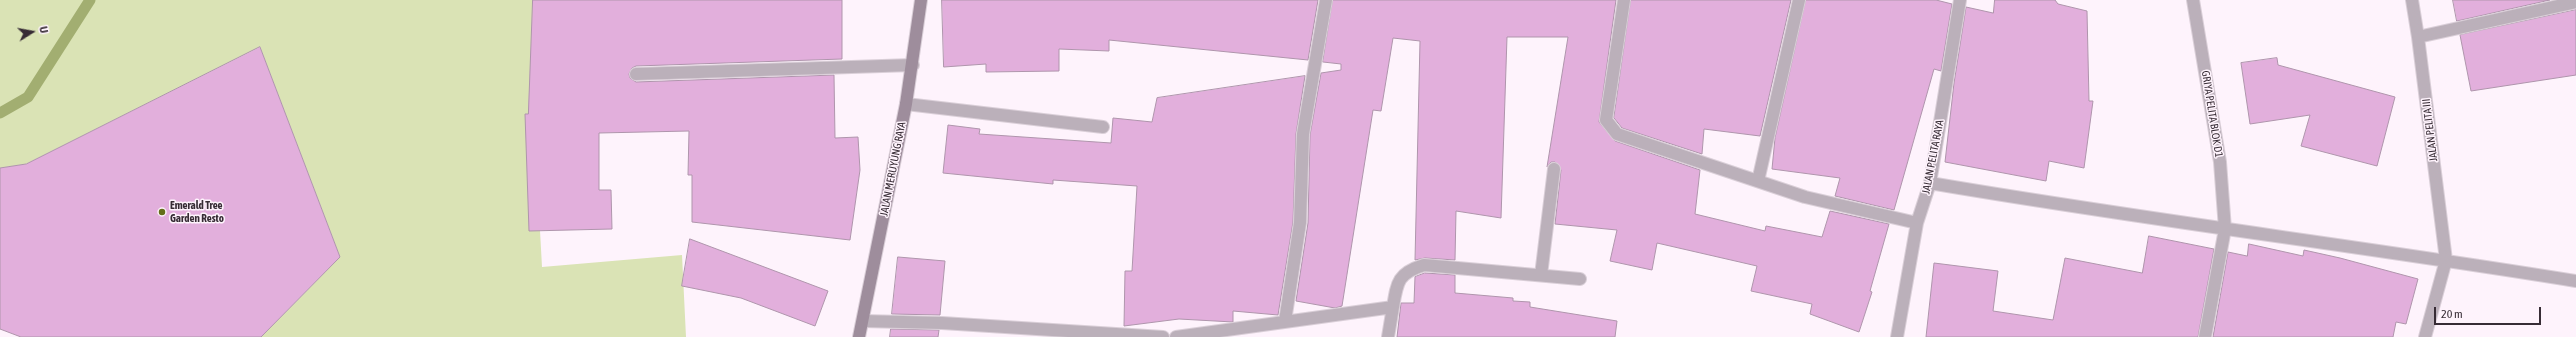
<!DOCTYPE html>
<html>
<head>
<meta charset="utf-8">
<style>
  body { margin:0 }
  #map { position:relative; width:2576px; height:337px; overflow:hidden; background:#fef3fc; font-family:"Asap Condensed",sans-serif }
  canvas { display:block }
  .north { position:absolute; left:12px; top:12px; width:40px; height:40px; -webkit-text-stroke:3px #fef3fc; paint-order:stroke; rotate:79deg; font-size:11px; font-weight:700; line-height:16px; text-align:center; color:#372c35 }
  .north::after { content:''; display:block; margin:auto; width:14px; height:18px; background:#372c35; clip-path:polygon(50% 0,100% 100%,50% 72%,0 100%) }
  .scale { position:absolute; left:2434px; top:307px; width:107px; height:18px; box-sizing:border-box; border:2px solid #372c35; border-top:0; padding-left:5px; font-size:12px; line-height:14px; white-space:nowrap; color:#372c35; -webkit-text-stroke:3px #fef3fc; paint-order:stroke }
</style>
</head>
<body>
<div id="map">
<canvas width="2576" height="337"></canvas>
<div class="north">U</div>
<div class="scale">20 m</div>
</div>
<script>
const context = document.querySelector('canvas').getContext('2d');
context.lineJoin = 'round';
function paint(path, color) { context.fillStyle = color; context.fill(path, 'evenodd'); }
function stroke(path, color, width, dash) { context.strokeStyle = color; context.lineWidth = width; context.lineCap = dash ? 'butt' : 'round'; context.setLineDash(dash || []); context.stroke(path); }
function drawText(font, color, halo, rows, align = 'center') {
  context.font = font + ' "Asap Condensed",sans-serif'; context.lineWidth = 3; context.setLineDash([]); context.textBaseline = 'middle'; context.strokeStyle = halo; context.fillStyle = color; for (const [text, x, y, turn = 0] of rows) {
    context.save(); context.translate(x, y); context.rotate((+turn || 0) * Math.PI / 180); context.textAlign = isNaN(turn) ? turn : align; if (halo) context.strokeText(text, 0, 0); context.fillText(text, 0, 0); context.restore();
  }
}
const green = new Path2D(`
  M 0,0 L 597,0 L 531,66 L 542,267 L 682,255 L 686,337 L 261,337 L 340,257 L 260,47 L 26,164 L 0,168 Z`);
const stream = new Path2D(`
  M 0,113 L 28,97 L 90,0`);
const building = new Path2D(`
  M 533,0 L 842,0 L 842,59 L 636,66 L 632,68 L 629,74 L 630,78 L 636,82 L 834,75 L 835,138 L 858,137 L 860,170 L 850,240 L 692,222 L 692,175 L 688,175 L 689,131 L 599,133 L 599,190 L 611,190 L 612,229 L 529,231 L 525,114 L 528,114 Z
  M 942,0 L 1318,0 L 1308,60 L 1109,40 L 1109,51 L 1059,49 L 1059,71 L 986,72 L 986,64 L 944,67 Z
  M 1333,0 L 1616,0 L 1599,122 L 1615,141 L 1700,170 L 1695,214 L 1765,231 L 1766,226 L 1822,237 L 1830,211 L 1889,224 L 1870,291 L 1872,292 L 1859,332 L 1810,314 L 1812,304 L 1751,291 L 1757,266 L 1657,243 L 1652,270 L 1610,261 L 1617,230 L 1555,224 L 1561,170 L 1555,162 L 1551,162 L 1547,167 L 1568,37 L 1507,37 L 1501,218 L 1456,211 L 1455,260 L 1425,258 L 1415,260 L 1420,41 L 1393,38 L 1381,111 L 1373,110 L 1342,306 L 1335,308 L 1296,301 L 1308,223 L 1310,135 L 1321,73 L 1341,70 L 1341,64 L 1323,62 Z
  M 1631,0 L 1791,0 L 1760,136 L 1704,129 L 1702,154 L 1622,128 L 1614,118 Z
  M 1806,0 L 1936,0 L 1952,4 L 1941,71 L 1934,69 L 1894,210 L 1835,196 L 1840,178 L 1772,169 L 1775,138 Z
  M 1995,0 L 2055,0 L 2058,4 L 2087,11 L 2089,101 L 2093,101 L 2084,168 L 2049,161 L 2046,181 L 1945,162 L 1954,83 L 1966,7 L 1993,13 Z
  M 2453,0 L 2550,0 L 2457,21 Z
  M 2576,10 L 2576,75 L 2471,91 L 2460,35 Z
  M 260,47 L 340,257 L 261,337 L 21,337 L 0,329 L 0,168 L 26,164 Z
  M 2277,58 L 2278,65 L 2395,97 L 2377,166 L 2301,146 L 2310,115 L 2250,124 L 2241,63 Z
  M 1305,76 L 1296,134 L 1293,222 L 1278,315 L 1233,311 L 1233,322 L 1179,319 L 1124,326 L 1125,271 L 1132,271 L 1137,186 L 1053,180 L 1053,184 L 943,173 L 948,125 L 980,129 L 979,134 L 1111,143 L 1113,118 L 1152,122 L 1157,98 Z
  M 2149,236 L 2214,249 L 2198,337 L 1926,337 L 1934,263 L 1998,271 L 1993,311 L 2053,320 L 2065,258 L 2142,273 Z
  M 690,239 L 828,291 L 815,326 L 741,298 L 682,286 Z
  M 2249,244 L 2303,256 L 2304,250 L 2340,258 L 2418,279 L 2406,324 L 2396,322 L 2393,337 L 2213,337 L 2228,252 L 2247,256 Z
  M 898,257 L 945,261 L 940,315 L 892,314 Z
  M 1425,273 L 1455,275 L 1455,293 L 1513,298 L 1513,301 L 1530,302 L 1530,307 L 1617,321 L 1615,337 L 1397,337 L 1401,303 L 1414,303 L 1415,277 Z
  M 891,329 L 939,330 L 938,337 L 890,337 Z`);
const street = new Path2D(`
  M 1624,0 L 1606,120 L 1617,134 L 1805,197 L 1917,223
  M 2193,0 L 2220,162 L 2225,229 L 2205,337
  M 2412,0 L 2418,37 L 2446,260 L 2425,337
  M 2418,37 L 2576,2
  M 636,74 L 913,65
  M 906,104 L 1103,127
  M 1758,181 L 1799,0
  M 1930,183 C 2145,220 2361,246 2576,281
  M 1541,275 L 1554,169
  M 1393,307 C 1397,282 1398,273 1424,265 L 1580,279
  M 863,321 L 942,323 L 1163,337
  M 1285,321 L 1300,223 L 1303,134 L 1326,0
  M 1176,337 L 1393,307 L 1388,337
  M 1897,337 L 1917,223 L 1930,183 L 1960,0`);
const secondary = new Path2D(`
  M 859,337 L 906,104 L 921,0`);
const markers = [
  [162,212,4,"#636e18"]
];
const streetNames = [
  ["GRIYA PELITA BLOK D1",2212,114,81],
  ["JALAN PELITA III",2430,130,-97],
  ["JALAN PELITA RAYA",1933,157,-79],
  ["JALAN MERUYUNG RAYA",893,169,-79]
];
const poiNames = [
  ["Emerald Tree",170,206],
  ["Garden Resto",170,219]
];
paint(green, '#dae3b5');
stroke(stream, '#a2ae71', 11);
paint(building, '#e2afdc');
stroke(building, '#af95ac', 1);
stroke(street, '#dacfd8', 14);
stroke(secondary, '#dacfd8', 14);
stroke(street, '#bbb0ba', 12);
stroke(secondary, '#9e8d9c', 12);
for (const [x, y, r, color] of markers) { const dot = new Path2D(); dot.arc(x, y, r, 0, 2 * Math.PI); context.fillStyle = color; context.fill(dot); stroke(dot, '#fef3fc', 1.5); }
drawText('11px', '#372c35', '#fef3fc', streetNames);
drawText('bold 11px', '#372c35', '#fef3fc', poiNames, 'left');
</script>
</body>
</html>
